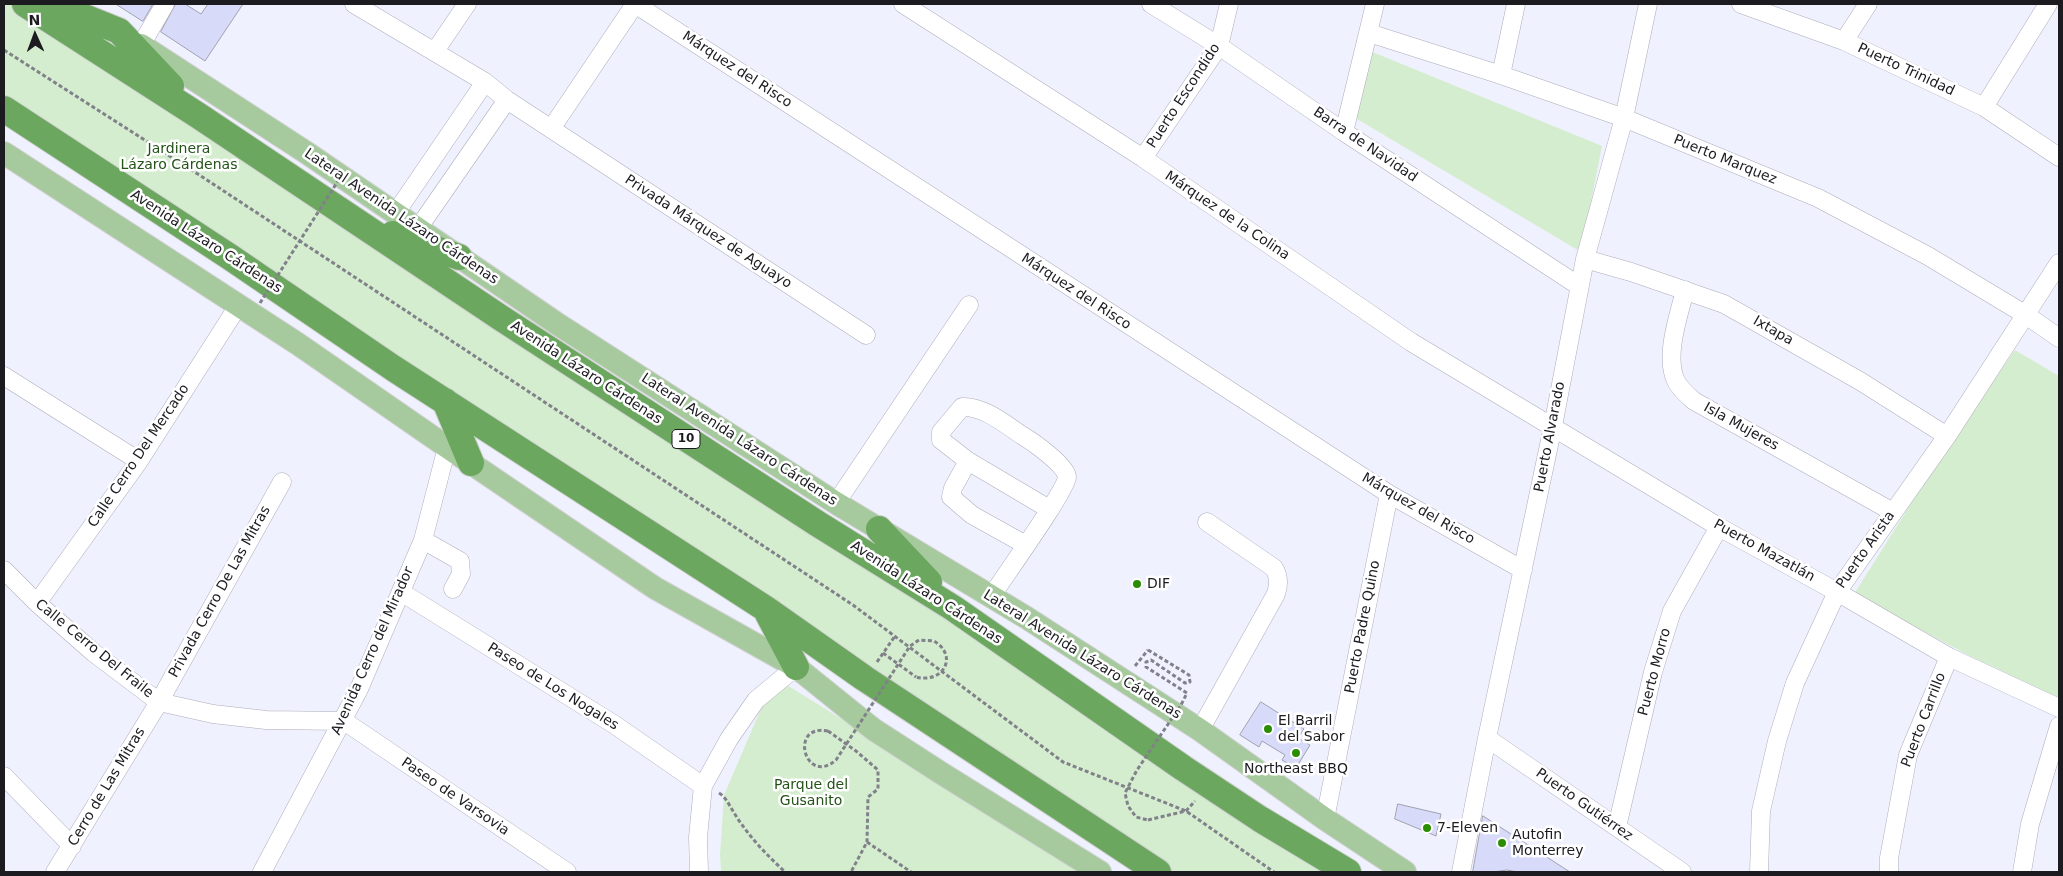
<!DOCTYPE html>
<html>
<head>
<meta charset="utf-8">
<style>
  body { margin:0 }
  #map { position:relative; width:2063px; height:876px; overflow:hidden; background:#f0f1ff; font-family:"DejaVu Sans",sans-serif }
  canvas { display:block }
  .frame { position:absolute; inset:0; border:5px solid #1b1b20; pointer-events:none }
  .north { position:absolute; left:10px; top:10px; width:50px; height:50px; -webkit-text-stroke:4px #fff; paint-order:stroke; rotate:358deg; font-size:14px; font-weight:700; line-height:20px; text-align:center; color:#1b1b20 }
  .north::after { content:''; display:block; margin:auto; width:18px; height:22px; background:#1b1b20; clip-path:polygon(50% 0,100% 100%,50% 72%,0 100%) }
</style>
</head>
<body>
<div id="map">
<canvas width="2063" height="876"></canvas>
<div class="frame"></div>
<div class="north">N</div>
</div>
<script>
const context = document.querySelector('canvas').getContext('2d');
context.lineJoin = 'round';
function paint(path, color) { context.fillStyle = color; context.fill(path, 'evenodd'); }
function stroke(path, color, width, dash) { context.strokeStyle = color; context.lineWidth = width; context.lineCap = dash ? 'butt' : 'round'; context.setLineDash(dash || []); context.stroke(path); }
function drawText(font, color, halo, rows, align = 'center') {
  context.font = font + ' "DejaVu Sans",sans-serif'; context.lineWidth = 5; context.setLineDash([]); context.textBaseline = 'middle'; context.strokeStyle = halo; context.fillStyle = color; for (const [text, x, y, turn = 0] of rows) {
    context.save(); context.translate(x, y); context.rotate((+turn || 0) * Math.PI / 180); context.textAlign = isNaN(turn) ? turn : align; if (halo) context.strokeText(text, 0, 0); context.fillText(text, 0, 0); context.restore();
  }
}
const green = new Path2D(`
  M 4,4 L 23,4 L 1331,872 L 1172,872 L 871,671 L 4,101 Z
  M 1370,51 L 1602,146 L 1581,252 L 1352,116 Z
  M 2015,350 L 2059,376 L 2059,698 L 1968,655 L 1854,594 L 1948,445 Z
  M 782,682 L 1089,872 L 721,872 L 720,854 L 724,795 L 763,704 Z`);
const building = new Path2D(`
  M 116,4 L 153,4 L 143,21 Z
  M 176,4 L 185,4 L 201,14 L 208,4 L 243,4 L 205,61 L 161,32 Z
  M 1261,702 L 1304,729 L 1298,738 L 1310,745 L 1296,768 L 1282,760 L 1285,755 L 1262,741 L 1259,747 L 1240,735 Z
  M 1398,804 L 1441,814 L 1436,836 L 1395,819 Z
  M 1483,816 L 1570,872 L 1518,872 L 1507,870 L 1493,872 L 1473,872 Z`);
const path = new Path2D(`
  M 4,50 L 204,178 L 853,605 L 1063,762 L 1186,811 L 1274,872
  M 883,653 L 916,677
  M 877,662 L 895,636
  M 1135,666 L 1148,650
  M 828,731 L 856,751 L 878,770 L 878,789 L 868,797 L 867,842 L 851,872
  M 719,793 C 726,797 729,805 733,811 C 747,835 766,854 785,872
  M 1148,820 L 1186,811 L 1195,801
  M 867,842 L 911,872`);
const minor = new Path2D(`
  M 354,4 L 485,82 L 507,100 L 866,335
  M 903,4 L 1143,158 L 1411,342 L 1719,527 L 1837,592 L 1949,657 L 2059,708
  M 1151,4 L 1219,46 L 1344,132 L 1579,286
  M 1741,4 L 1844,41 L 1984,107 L 2059,157
  M 1369,33 L 1501,75 L 1624,118 L 1818,198 L 1928,256 L 2026,315 L 2059,338
  M 1844,41 L 1868,4
  M 141,45 L 165,4
  M 435,51 L 467,4
  M 1501,75 L 1516,4
  M 1984,107 L 2048,4
  M 551,129 L 635,4 L 1389,494 L 1523,570
  M 1344,132 L 1375,4
  M 1143,158 L 1219,46 L 1229,4
  M 395,214 L 485,82
  M 417,230 L 507,100
  M 1585,259 L 1631,272 L 1724,304 L 1860,381 L 1947,436
  M 1685,290 C 1679,315 1664,356 1676,381 C 1680,389 1687,395 1694,401 L 1893,512
  M 4,376 L 139,461
  M 968,461 L 953,488 L 951,497 L 972,515 L 1026,545
  M 836,503 L 969,305
  M 423,540 L 460,561 L 461,574 L 453,589
  M 4,570 L 37,603 L 94,653 L 159,702 L 213,714 L 266,720 L 344,721 L 567,872
  M 401,592 L 615,725 L 703,786
  M 991,597 C 1003,578 1066,491 1067,477 C 1067,466 1033,442 1023,436 C 1006,425 984,406 962,407 L 941,432 L 941,440 L 968,461 L 1049,509
  M 37,603 L 139,461 L 238,306
  M 1200,730 L 1276,594 C 1279,585 1279,576 1274,568 L 1207,522
  M 1487,738 L 1682,872
  M 4,776 L 72,846
  M 1325,819 L 1389,494
  M 1617,827 L 1653,672 L 1672,611 L 1719,527
  M 55,872 L 159,702 L 282,482
  M 262,872 L 359,689 L 423,540 L 447,447
  M 699,872 L 698,837 L 703,786 L 729,739 L 756,700 L 796,667
  M 1461,872 L 1487,738 L 1553,426 L 1585,259 L 1624,118 L 1648,4
  M 1759,872 L 1761,811 L 1777,741 L 1795,683 L 1837,592 L 1947,436 L 2059,263
  M 1889,872 L 1889,858 L 1908,755 L 1949,657
  M 2022,872 L 2030,824 L 2059,726`);
const major = new Path2D(`
  M 141,45 L 307,153 L 556,323 L 836,503 L 1027,618 L 1200,730 L 1325,819 L 1405,872
  M 4,153 L 298,344 L 447,447 L 655,588 L 796,667 L 873,729 L 941,773 L 1100,872`);
const highway = new Path2D(`
  M 25,4 L 199,116 L 501,318 L 684,437 L 818,524 L 953,608 L 1183,768 L 1260,819 L 1348,872
  M 52,4 L 119,31 L 171,86
  M 4,109 L 230,257 L 393,368 L 766,609 L 864,678 L 1158,872
  M 393,234 L 459,257
  M 445,401 L 471,463
  M 879,529 L 929,582
  M 768,614 L 796,667`);
const pathBridge = new Path2D(`
  M 260,303 L 338,181
  M 1148,650 L 1189,675 L 1190,682 L 1185,683 L 1151,660 L 1146,662 L 1146,667 L 1187,693 L 1181,705 L 1137,770 L 1125,793 L 1128,806 L 1136,817 L 1148,820
  M 828,731 C 788,723 805,787 836,760 L 910,646 L 919,640 L 934,641 C 959,656 943,684 916,677`);
const markers = [
  [1137,584,5,"#2b8d04"],
  [1268,729,5,"#2b8d04"],
  [1296,753,5,"#2b8d04"],
  [1427,828,5,"#2b8d04"],
  [1502,843,5,"#2b8d04"]
];
const shields = [
  [686,439,28]
];
const shieldNames = [
  ["10",686,439]
];
const streetNames = [
  ["Márquez del Risco",737,70,33],
  ["Puerto Trinidad",1906,70,25],
  ["Puerto Escondido",1184,96,-57],
  ["Barra de Navidad",1365,145,34],
  ["Puerto Marquez",1725,160,22],
  ["Márquez de la Colina",1227,216,34],
  ["Lateral Avenida Lázaro Cárdenas",401,217,34],
  ["Privada Márquez de Aguayo",708,232,33],
  ["Avenida Lázaro Cárdenas",206,242,33],
  ["Márquez del Risco",1076,292,33],
  ["Ixtapa",1773,331,30],
  ["Avenida Lázaro Cárdenas",586,373,33],
  ["Isla Mujeres",1741,427,29],
  ["Puerto Alvarado",1550,437,-79],
  ["Lateral Avenida Lázaro Cárdenas",739,440,33],
  ["Calle Cerro Del Mercado",139,456,-56],
  ["Márquez del Risco",1418,509,30],
  ["Puerto Arista",1866,550,-55],
  ["Puerto Mazatlán",1764,551,29],
  ["Privada Cerro De Las Mitras",220,592,-61],
  ["Avenida Lázaro Cárdenas",926,593,33],
  ["Puerto Padre Quino",1363,627,-79],
  ["Calle Cerro Del Fraile",94,649,39],
  ["Avenida Cerro del Mirador",373,651,-66],
  ["Lateral Avenida Lázaro Cárdenas",1082,655,32],
  ["Puerto Morro",1655,672,-75],
  ["Paseo de Los Nogales",553,687,32],
  ["Puerto Carrillo",1924,720,-69],
  ["Cerro de Las Mitras",107,787,-59],
  ["Paseo de Varsovia",455,797,34],
  ["Puerto Gutiérrez",1584,805,35]
];
const parkNames = [
  ["Jardinera",179,149],
  ["Lázaro Cárdenas",179,165],
  ["Parque del",811,785],
  ["Gusanito",811,801]
];
const poiNames = [
  ["DIF",1147,584],
  ["El Barril",1278,721],
  ["del Sabor",1278,737],
  ["Northeast BBQ",1296,769,"center"],
  ["7-Eleven",1437,828],
  ["Autofin",1512,835],
  ["Monterrey",1512,851]
];
paint(green, '#d4edcf');
paint(building, '#d8dafa');
stroke(building, '#a1a1ae', 1);
stroke(minor, '#acadba', 19);
stroke(major, '#d1d1d2', 24);
stroke(highway, '#d1d1d2', 28);
stroke(path, '#81818a', 3, [4, 2.5]);
stroke(minor, '#fff', 18);
stroke(major, '#a6ca9e', 22);
stroke(highway, '#6ba75e', 26);
stroke(pathBridge, '#81818a', 3, [4, 2.5]);
for (const [x, y, r, color] of markers) { const dot = new Path2D(); dot.arc(x, y, r, 0, 2 * Math.PI); context.fillStyle = color; context.fill(dot); stroke(dot, '#fff', 2); }
for (const [x, y, w] of shields) { const box = new Path2D(); box.roundRect(x - w / 2, y - 9.5, w, 19, 4); context.fillStyle = '#fff'; context.fill(box); stroke(box, '#1b1b20', 1); }
drawText('bold 12px', '#1b1b20', null, shieldNames);
drawText('14px', '#1b1b20', '#fff', streetNames);
drawText('14px', '#225216', '#fff', parkNames);
drawText('14px', '#1b1b20', '#fff', poiNames, 'left');
</script>
</body>
</html>
